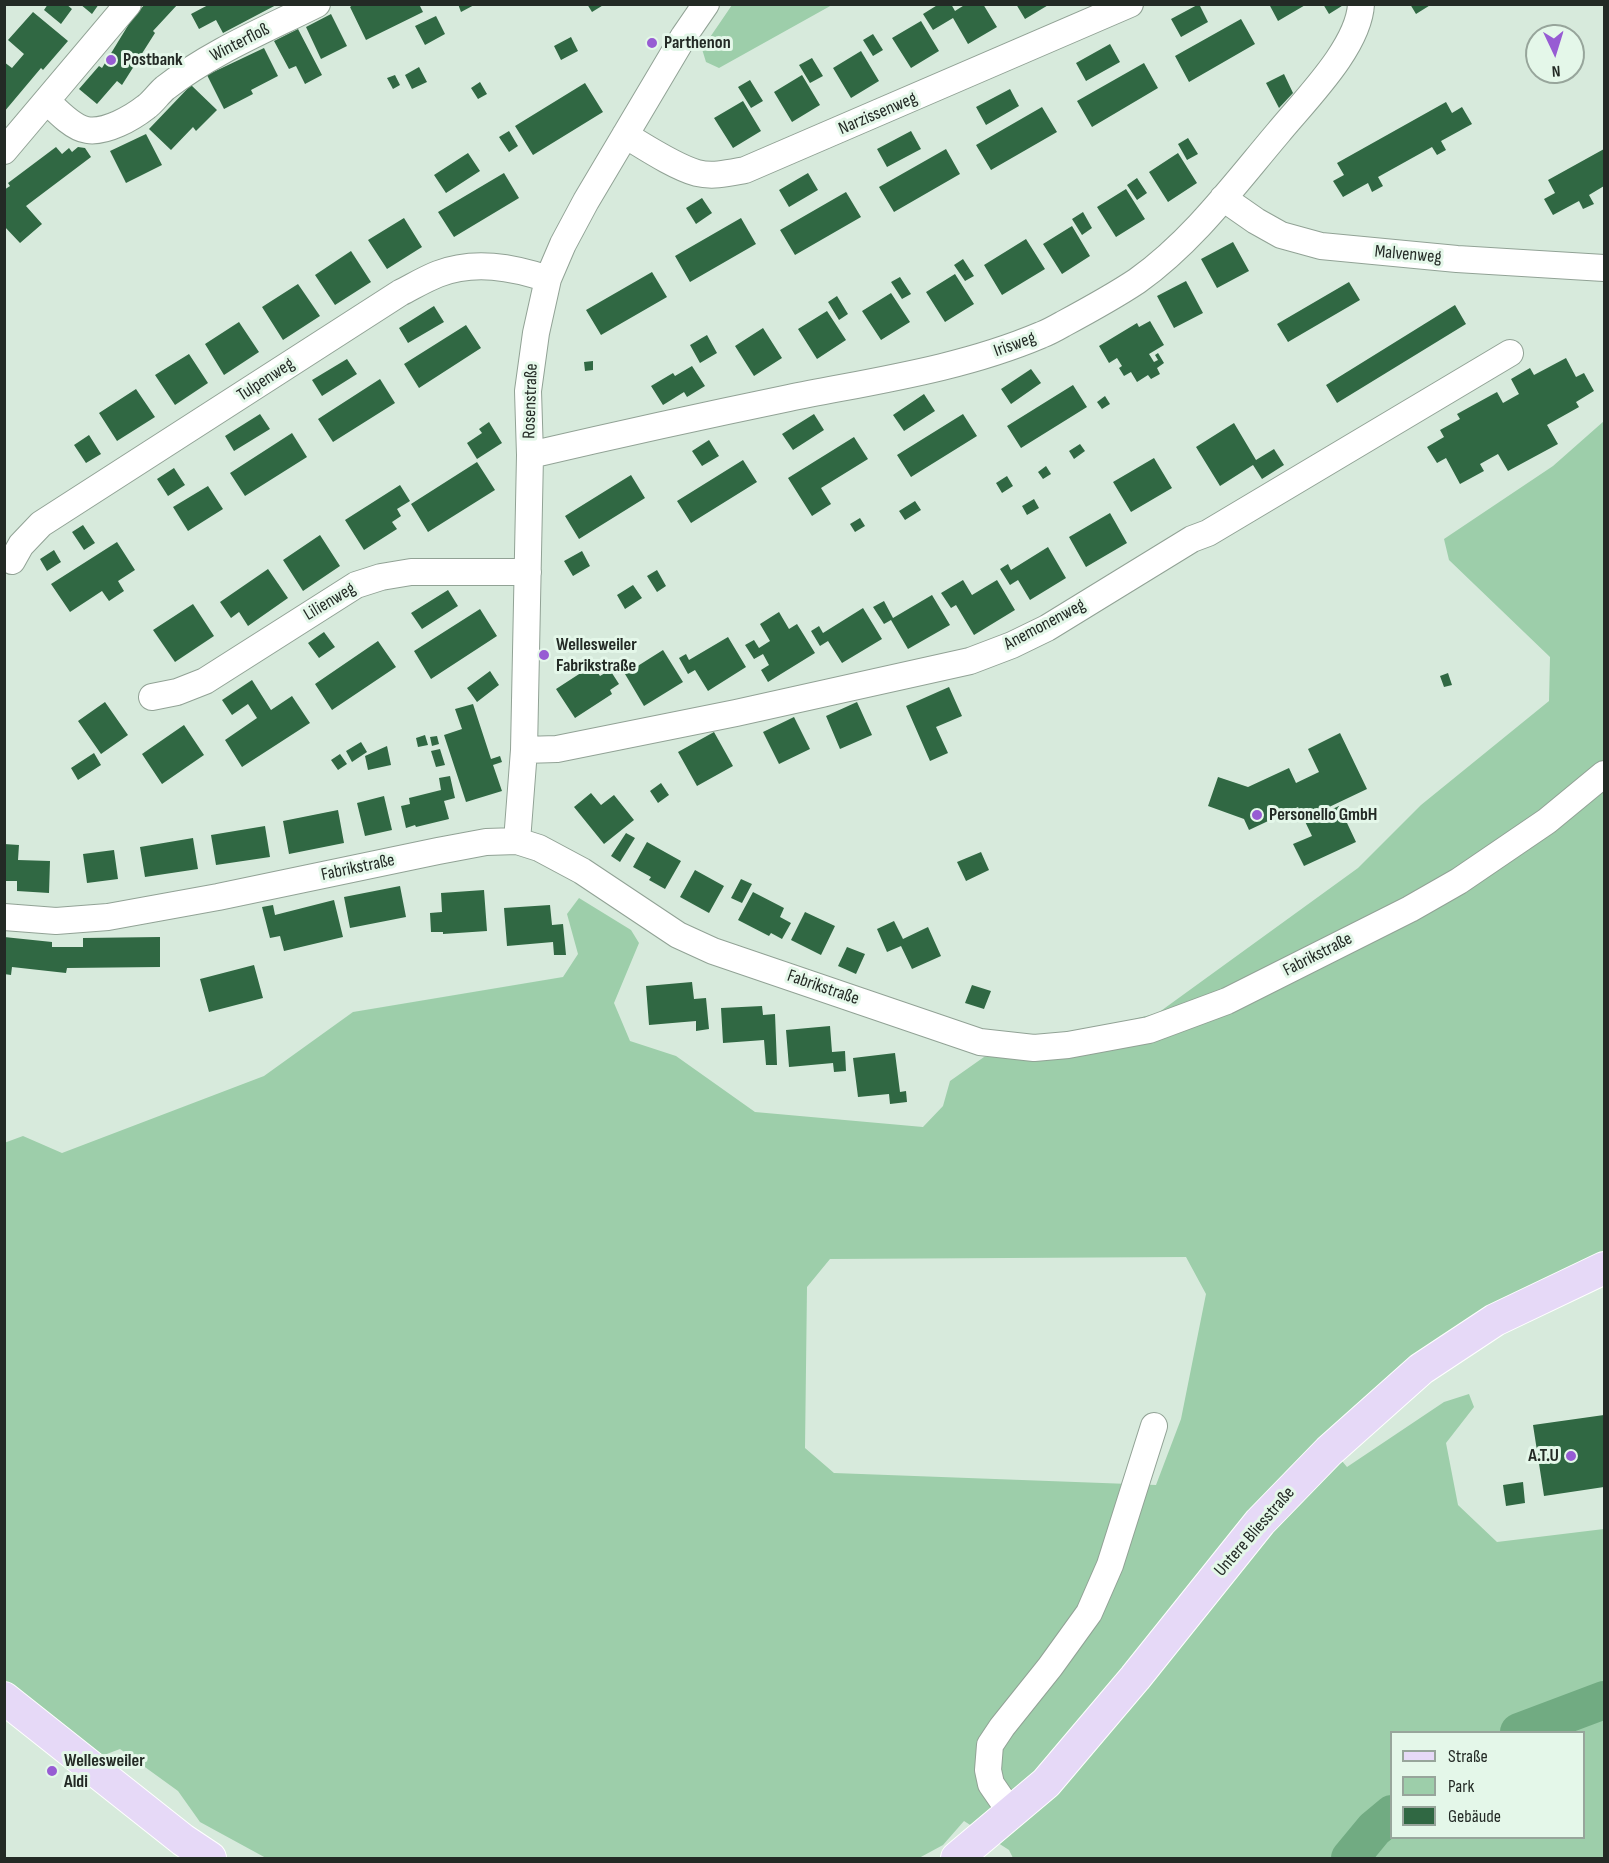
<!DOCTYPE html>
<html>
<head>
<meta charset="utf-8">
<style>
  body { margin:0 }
  #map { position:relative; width:1609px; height:1863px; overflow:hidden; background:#d7eadc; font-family:"Sofia Sans Condensed",sans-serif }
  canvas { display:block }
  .frame { position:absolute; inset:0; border:6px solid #232a25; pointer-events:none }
  .legend { position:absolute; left:1390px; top:1731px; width:195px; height:108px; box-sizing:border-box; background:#e4f7e9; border:2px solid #97a59b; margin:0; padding:8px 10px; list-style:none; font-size:18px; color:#232a25 }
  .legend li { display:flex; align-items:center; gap:12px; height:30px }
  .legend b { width:30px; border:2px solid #97a59b }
  .north { position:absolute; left:1525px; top:24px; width:60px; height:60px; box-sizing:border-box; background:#e4f7e9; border:2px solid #97a59b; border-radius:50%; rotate:176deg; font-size:16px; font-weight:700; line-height:24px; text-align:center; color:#232a25 }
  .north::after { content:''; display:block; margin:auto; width:21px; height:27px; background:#975cd3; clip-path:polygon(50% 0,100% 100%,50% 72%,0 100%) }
</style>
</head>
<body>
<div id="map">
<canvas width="1609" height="1863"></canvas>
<div class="frame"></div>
<ul class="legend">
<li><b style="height:8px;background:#e6d9f7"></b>Straße</li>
<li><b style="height:16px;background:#9dceaa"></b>Park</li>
<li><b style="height:16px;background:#306843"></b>Gebäude</li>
</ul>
<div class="north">N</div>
</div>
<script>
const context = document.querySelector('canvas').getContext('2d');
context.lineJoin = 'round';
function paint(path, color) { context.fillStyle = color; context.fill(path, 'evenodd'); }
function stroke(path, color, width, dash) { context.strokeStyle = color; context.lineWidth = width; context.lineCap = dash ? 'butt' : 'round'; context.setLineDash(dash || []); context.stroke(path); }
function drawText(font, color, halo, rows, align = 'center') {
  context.font = font + ' "Sofia Sans Condensed",sans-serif'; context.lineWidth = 6; context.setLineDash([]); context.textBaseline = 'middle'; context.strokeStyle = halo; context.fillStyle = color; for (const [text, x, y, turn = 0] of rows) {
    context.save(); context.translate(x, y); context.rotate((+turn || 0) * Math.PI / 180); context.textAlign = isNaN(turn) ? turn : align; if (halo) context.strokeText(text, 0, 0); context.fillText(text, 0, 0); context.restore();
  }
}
const green = new Path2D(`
  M 732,5 L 732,4 L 832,5 L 719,68 L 706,62 L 702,49 Z
  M 1604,421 L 1604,1257 L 1322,1437 L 1347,1467 L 1444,1402 L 1469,1394 L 1474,1407 L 1446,1443 L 1458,1505 L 1497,1542 L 1604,1529 L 1604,1858 L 1013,1858 L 1009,1850 L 964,1821 L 943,1845 L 919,1858 L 266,1858 L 200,1822 L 178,1791 L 120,1749 L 91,1760 L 5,1693 L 4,1143 L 23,1136 L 62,1153 L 264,1076 L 353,1012 L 563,977 L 578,954 L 567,914 L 579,898 L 631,930 L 639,943 L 614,1003 L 630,1041 L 676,1056 L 755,1112 L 923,1127 L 943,1106 L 950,1081 L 984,1057 L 1158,1013 L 1358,868 L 1421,805 L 1549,701 L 1550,657 L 1449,560 L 1444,539 L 1553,466 ZM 1186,1257 L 1206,1294 L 1181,1419 L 1156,1485 L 834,1473 L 805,1448 L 807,1287 L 830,1259 ZM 1392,1732 L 1584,1732 L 1584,1838 L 1392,1838 Z`);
const river = new Path2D(`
  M 1519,1732 L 1604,1700
  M 1350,1858 L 1374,1829 L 1392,1814`);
const building = new Path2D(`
  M 48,4 L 66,4 L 72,9 L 61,24 L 44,10 Z
  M 80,4 L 99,4 L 92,14 Z
  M 145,4 L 178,4 L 153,31 L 155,33 L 122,85 L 117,81 L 97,104 L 79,89 L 99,66 L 102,68 L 132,19 Z
  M 210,4 L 278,4 L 223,33 L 216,20 L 199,29 L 191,14 Z
  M 354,4 L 419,4 L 423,12 L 366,40 L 350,7 Z
  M 458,4 L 476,4 L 461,12 Z
  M 587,4 L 605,4 L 592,12 Z
  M 939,4 L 951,4 L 955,11 L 966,4 L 983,4 L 997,27 L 968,44 L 953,18 L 933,30 L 923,14 Z
  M 1016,4 L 1050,4 L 1025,19 Z
  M 1199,4 L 1208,22 L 1181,37 L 1171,19 Z
  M 1269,4 L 1307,4 L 1278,21 Z
  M 1323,4 L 1345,4 L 1329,14 Z
  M 1410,4 L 1432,4 L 1416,14 Z
  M 33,12 L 68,41 L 43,70 L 41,68 L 4,112 L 4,62 L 12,68 L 24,54 L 8,40 Z
  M 331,14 L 347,46 L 321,59 L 306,27 Z
  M 436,16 L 445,34 L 425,45 L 415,26 Z
  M 1241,19 L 1255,44 L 1189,82 L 1175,56 Z
  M 921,21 L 939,51 L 911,68 L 892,38 Z
  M 298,29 L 322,75 L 305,84 L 296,66 L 289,69 L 274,41 Z
  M 873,34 L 883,50 L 873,56 L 863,40 Z
  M 571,37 L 578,51 L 561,60 L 554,46 Z
  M 1110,44 L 1120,62 L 1086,81 L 1076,63 Z
  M 264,48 L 278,76 L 251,90 L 253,94 L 224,109 L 207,75 Z
  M 861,51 L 879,81 L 851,98 L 833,68 Z
  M 812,58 L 823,76 L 810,83 L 799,65 Z
  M 1144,63 L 1158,88 L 1092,127 L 1077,101 Z
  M 419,67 L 427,82 L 412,89 L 405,75 Z
  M 1284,74 L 1293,93 L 1279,108 L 1266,83 Z
  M 395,75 L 400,85 L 393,89 L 387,78 Z
  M 802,75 L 820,105 L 792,122 L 774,92 Z
  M 750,80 L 763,101 L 751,108 L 738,87 Z
  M 480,82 L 487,94 L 478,99 L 471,88 Z
  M 585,83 L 603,112 L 533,155 L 515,126 Z
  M 191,85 L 217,110 L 196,131 L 193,127 L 171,150 L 149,129 Z
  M 1010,89 L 1019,106 L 986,125 L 976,107 Z
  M 743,101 L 761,131 L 733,148 L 714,118 Z
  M 1446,102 L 1452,113 L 1462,107 L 1472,124 L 1441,141 L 1446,150 L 1437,155 L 1432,147 L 1378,177 L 1383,186 L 1372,192 L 1368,183 L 1343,197 L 1333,181 L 1344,175 L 1337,163 Z
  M 1042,107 L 1057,132 L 991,170 L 976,145 Z
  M 509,131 L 518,146 L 509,152 L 499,137 Z
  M 911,131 L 921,149 L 887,167 L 877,149 Z
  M 146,134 L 162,165 L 126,183 L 110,151 Z
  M 1188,138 L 1198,154 L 1187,160 L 1178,144 Z
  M 56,147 L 62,154 L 69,148 L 72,152 L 78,147 L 85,148 L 91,157 L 26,206 L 42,224 L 20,243 L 4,226 L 4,190 L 10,186 L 8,183 Z
  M 946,149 L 960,174 L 894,212 L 879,187 Z
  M 1604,149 L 1604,186 L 1589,195 L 1594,204 L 1583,209 L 1579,201 L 1553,215 L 1544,199 L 1555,193 L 1548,180 Z
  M 468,153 L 480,171 L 446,193 L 434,175 Z
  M 1178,153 L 1197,183 L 1168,202 L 1149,172 Z
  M 504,173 L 519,198 L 454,237 L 438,212 Z
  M 808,173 L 818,190 L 789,207 L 779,190 Z
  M 1137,178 L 1147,193 L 1137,200 L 1127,185 Z
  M 1126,189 L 1145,219 L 1116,237 L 1097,207 Z
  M 846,192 L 861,217 L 795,255 L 780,230 Z
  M 702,198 L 712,213 L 696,224 L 686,208 Z
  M 1083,212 L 1092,228 L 1082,235 L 1072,219 Z
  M 404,218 L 422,247 L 387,269 L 368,240 Z
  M 741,218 L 756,244 L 690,282 L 675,256 Z
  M 1072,226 L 1090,256 L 1062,274 L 1043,244 Z
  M 1026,239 L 1045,269 L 1002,295 L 984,265 Z
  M 1233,242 L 1249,271 L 1217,288 L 1201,259 Z
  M 351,251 L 371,282 L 335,305 L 315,275 Z
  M 963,259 L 974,276 L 965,281 L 954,265 Z
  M 652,272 L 667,297 L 601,335 L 586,310 Z
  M 955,274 L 974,304 L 945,322 L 926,292 Z
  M 900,277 L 911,294 L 902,299 L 891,282 Z
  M 1186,281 L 1203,313 L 1174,328 L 1157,296 Z
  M 1349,282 L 1360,300 L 1288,342 L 1277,324 Z
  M 298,284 L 320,316 L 283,340 L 262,307 Z
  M 891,293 L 910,322 L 881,340 L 862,311 Z
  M 837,296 L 848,314 L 839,320 L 828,302 Z
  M 1455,305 L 1466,324 L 1337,403 L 1326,385 Z
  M 434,306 L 444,322 L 408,343 L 399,328 Z
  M 827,311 L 846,340 L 817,359 L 798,329 Z
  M 1150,321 L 1164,345 L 1149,354 L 1154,362 L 1158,360 L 1155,355 L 1158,353 L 1164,363 L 1157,368 L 1160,374 L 1151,379 L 1148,375 L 1137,382 L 1131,372 L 1124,376 L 1119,368 L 1122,366 L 1117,358 L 1109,363 L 1099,346 L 1137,323 L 1139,327 Z
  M 239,322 L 259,352 L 224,375 L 205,344 Z
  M 466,325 L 481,348 L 419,388 L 404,364 Z
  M 763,328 L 782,358 L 754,376 L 735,346 Z
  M 707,335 L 717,353 L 700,363 L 690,345 Z
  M 189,354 L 208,383 L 175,405 L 155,375 Z
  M 1566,358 L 1576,377 L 1584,373 L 1594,391 L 1576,402 L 1579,407 L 1547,425 L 1558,444 L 1508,471 L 1498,454 L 1480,464 L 1484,471 L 1460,484 L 1446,458 L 1437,463 L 1427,447 L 1444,437 L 1440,430 L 1460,419 L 1457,414 L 1497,392 L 1503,403 L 1519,394 L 1511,379 L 1530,368 L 1534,375 Z
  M 347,359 L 357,374 L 322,396 L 312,380 Z
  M 593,361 L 593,370 L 585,371 L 584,362 Z
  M 692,366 L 705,386 L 687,397 L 684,392 L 663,405 L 651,386 L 673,373 L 675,376 Z
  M 1031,369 L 1041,383 L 1011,404 L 1001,389 Z
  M 380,379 L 395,403 L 333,442 L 318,419 Z
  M 1073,385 L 1087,407 L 1021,448 L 1007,426 Z
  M 136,389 L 155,417 L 117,441 L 99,413 Z
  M 924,394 L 935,411 L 904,431 L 893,415 Z
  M 1105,396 L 1110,404 L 1102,409 L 1097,402 Z
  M 260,414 L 270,429 L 234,451 L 225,436 Z
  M 814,414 L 824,430 L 793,450 L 782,434 Z
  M 963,414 L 977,436 L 911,477 L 897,455 Z
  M 489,422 L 502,443 L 477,459 L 467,443 L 482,433 L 479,429 Z
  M 1234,423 L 1256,460 L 1274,449 L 1284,465 L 1262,479 L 1253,465 L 1220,486 L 1196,447 Z
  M 292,433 L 307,457 L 245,496 L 230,473 Z
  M 89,435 L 101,454 L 86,463 L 74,445 Z
  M 854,437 L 868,459 L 821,488 L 831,504 L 812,516 L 788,478 Z
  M 709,440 L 719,456 L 702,466 L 692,451 Z
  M 1080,444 L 1085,451 L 1074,459 L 1069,451 Z
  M 1154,458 L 1172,488 L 1131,512 L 1113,482 Z
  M 743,460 L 757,482 L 691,523 L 677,501 Z
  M 477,462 L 495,490 L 428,532 L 411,504 Z
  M 1046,466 L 1051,474 L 1043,479 L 1038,472 Z
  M 174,468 L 185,485 L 168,496 L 157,479 Z
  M 631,475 L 645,498 L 579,539 L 565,516 Z
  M 1007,476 L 1013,486 L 1002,493 L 996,483 Z
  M 400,485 L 410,501 L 397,509 L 401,516 L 392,522 L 397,529 L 364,550 L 345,520 Z
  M 208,486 L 223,509 L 188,531 L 173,507 Z
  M 1034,499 L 1039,508 L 1027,515 L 1022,506 Z
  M 915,501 L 921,510 L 905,520 L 899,511 Z
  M 1110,513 L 1127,543 L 1086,567 L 1069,537 Z
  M 860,518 L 865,526 L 855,532 L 850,524 Z
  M 83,525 L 95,543 L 84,550 L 72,532 Z
  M 320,535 L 340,566 L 303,591 L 283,560 Z
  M 117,542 L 135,570 L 118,581 L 124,591 L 109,601 L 102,591 L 70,612 L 51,584 Z
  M 1048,547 L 1066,578 L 1030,600 L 1018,580 L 1010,585 L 1000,569 L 1008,564 L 1011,570 Z
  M 54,550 L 61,562 L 47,571 L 40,559 Z
  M 582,551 L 590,566 L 573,576 L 564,561 Z
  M 268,569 L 288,598 L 248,626 L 239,612 L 231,618 L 220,602 Z
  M 657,570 L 666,586 L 657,592 L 647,576 Z
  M 963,580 L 972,595 L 997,580 L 1015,610 L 974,635 L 956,605 L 951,608 L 941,593 Z
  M 633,585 L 642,598 L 625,609 L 617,595 Z
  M 448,590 L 458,606 L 422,629 L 411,613 Z
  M 932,595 L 950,625 L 908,649 L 891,620 L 884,624 L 873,607 L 884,601 L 893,618 Z
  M 193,604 L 214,636 L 175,662 L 153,630 Z
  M 863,608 L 882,639 L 842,663 L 828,641 L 820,646 L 811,631 L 819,626 L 823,633 Z
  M 480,609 L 497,636 L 431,679 L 414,651 Z
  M 779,612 L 789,629 L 797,624 L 815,653 L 768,682 L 761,670 L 769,665 L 763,654 L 754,659 L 745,645 L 754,640 L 759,648 L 770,641 L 760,624 Z
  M 324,632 L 335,647 L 319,658 L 308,643 Z
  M 728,637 L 746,667 L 708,691 L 695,670 L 688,674 L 679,658 L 686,654 L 689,660 Z
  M 378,641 L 396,667 L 332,710 L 315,684 Z
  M 663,650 L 683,682 L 644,706 L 625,674 Z
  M 593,665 L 600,676 L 610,670 L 619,684 L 610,690 L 612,694 L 575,718 L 556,689 Z
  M 490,671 L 499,685 L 477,702 L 467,688 Z
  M 1448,673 L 1452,685 L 1444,687 L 1440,676 Z
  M 252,680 L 271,710 L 292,696 L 310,723 L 242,767 L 225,740 L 257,718 L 248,704 L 232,715 L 222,700 Z
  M 949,687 L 962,716 L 936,727 L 948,753 L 930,761 L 906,706 Z
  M 105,702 L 128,735 L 101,754 L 78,721 Z
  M 857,702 L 872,735 L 840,749 L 826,716 Z
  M 473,704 L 491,759 L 500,756 L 502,762 L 493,765 L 502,791 L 466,802 L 444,735 L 462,729 L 455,709 Z
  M 794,717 L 810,749 L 779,764 L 763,732 Z
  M 184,725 L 204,755 L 162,784 L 142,754 Z
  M 714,732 L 733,766 L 697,786 L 678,752 Z
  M 1340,733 L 1367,789 L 1327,808 L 1328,811 L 1339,806 L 1356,842 L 1304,866 L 1293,844 L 1312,836 L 1298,807 L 1249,830 L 1244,819 L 1208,806 L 1218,777 L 1248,787 L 1289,768 L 1296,783 L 1319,772 L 1308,749 Z
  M 425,735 L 428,745 L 418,747 L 416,738 Z
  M 437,736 L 439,744 L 432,746 L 430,737 Z
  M 361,742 L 367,752 L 352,762 L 346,751 Z
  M 387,746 L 391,765 L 368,770 L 365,756 Z
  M 440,749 L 445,765 L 436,767 L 431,751 Z
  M 94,753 L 101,765 L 78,780 L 71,768 Z
  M 340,754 L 347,764 L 338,770 L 331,760 Z
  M 450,776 L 455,798 L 444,801 L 449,819 L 416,827 L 415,825 L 406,828 L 401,806 L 410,804 L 409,798 L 441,790 L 439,778 Z
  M 661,783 L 669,795 L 658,803 L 650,791 Z
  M 591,793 L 601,805 L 614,795 L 634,820 L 604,844 L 574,807 Z
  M 384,796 L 392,830 L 365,836 L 357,803 Z
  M 338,810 L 344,843 L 289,854 L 283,821 Z
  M 265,826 L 270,857 L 216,865 L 211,835 Z
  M 626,833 L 635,838 L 620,862 L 611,856 Z
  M 193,838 L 198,869 L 145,877 L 140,847 Z
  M 647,842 L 681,861 L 665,889 L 649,880 L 651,877 L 633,867 Z
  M 4,844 L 19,845 L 18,860 L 50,861 L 49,893 L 17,891 L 17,881 L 4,881 Z
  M 114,850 L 118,879 L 87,883 L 83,854 Z
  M 981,852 L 989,870 L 966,881 L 957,862 Z
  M 695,870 L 724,886 L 709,913 L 680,897 Z
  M 741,879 L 752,884 L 742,903 L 731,898 Z
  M 400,886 L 406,917 L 350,928 L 344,897 Z
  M 484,890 L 487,931 L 443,934 L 443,932 L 431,932 L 430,913 L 442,912 L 441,893 Z
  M 753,892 L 784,908 L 780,917 L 791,923 L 782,939 L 771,933 L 769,936 L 738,920 Z
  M 334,900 L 343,937 L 284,951 L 280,936 L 270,938 L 262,907 L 273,905 L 275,915 Z
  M 550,905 L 552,925 L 563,924 L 566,955 L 554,955 L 553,942 L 507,946 L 504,908 Z
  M 805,912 L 835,926 L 821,955 L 791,940 Z
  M 894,921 L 903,939 L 928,927 L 941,956 L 912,969 L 901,946 L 887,952 L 877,929 Z
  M 4,937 L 52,942 L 52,947 L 83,947 L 83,938 L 160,937 L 160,967 L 67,968 L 66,973 L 12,967 L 11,975 L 4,974 Z
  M 847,947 L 865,954 L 856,974 L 838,966 Z
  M 254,965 L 263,998 L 209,1012 L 200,979 Z
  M 692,982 L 694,999 L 706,998 L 709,1029 L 696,1031 L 696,1021 L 649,1025 L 646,986 Z
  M 972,985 L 991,991 L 984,1009 L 965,1003 Z
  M 762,1006 L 763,1015 L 775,1014 L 777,1065 L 766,1065 L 764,1040 L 723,1043 L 721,1008 Z
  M 830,1026 L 832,1052 L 845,1051 L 846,1071 L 834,1072 L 833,1063 L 789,1067 L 786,1030 Z
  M 895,1053 L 900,1092 L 906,1091 L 907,1102 L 890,1104 L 889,1094 L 858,1097 L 853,1058 Z
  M 1604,1415 L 1604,1487 L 1544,1496 L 1533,1425 Z
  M 1523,1482 L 1525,1503 L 1506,1506 L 1503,1485 Z`);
const minor = new Path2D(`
  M 47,101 C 57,111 73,128 87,130 C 106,133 132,118 146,107 C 153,102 158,94 165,88 C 211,52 265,30 317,4
  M 625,135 C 645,147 675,167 697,173 C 713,177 729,173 745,170 L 1130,4
  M 4,151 L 128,4
  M 1223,198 L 1256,221 L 1281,235 L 1321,246 L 1457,259 L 1604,268
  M 530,455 C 616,435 702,416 789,398 C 873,381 961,369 1041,335 C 1049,332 1056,328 1063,324 C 1089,310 1113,297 1137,281 C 1193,241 1234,185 1278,133 C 1305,100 1359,47 1361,4
  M 12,561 L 21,545 L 41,524 L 400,293 C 412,287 425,279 438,274 C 474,260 512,267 548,279
  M 152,697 L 177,692 L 205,681 L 356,585 L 381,577 L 411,572 L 528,572
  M 524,750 L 557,749 L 736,713 L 970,661 L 1012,645 L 1047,628 L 1192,539 L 1208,533 L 1510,353
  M 517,841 L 524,750 L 530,455 L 528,391 L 536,333 L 548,279 L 563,244 L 586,201 L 684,36 L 706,4
  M 4,917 L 56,921 L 108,917 L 218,897 L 438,851 L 486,842 L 517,841 L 539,848 L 582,871 L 678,935 L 713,951 L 980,1042 L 1034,1048 L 1068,1045 L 1149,1030 L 1227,1001 L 1410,909 L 1459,881 L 1547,821 L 1604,774
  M 1011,1813 L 991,1784 L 988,1770 L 990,1745 L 1002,1727 L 1050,1667 L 1089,1613 L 1110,1565 L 1154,1426`);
const major = new Path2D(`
  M 4,1698 L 183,1840 L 210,1858
  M 957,1858 L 1046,1783 L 1135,1678 L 1260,1522 L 1329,1451 L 1421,1369 L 1495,1320 L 1604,1268`);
const markers = [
  [652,43,6,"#975cd3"],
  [111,60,6,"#975cd3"],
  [544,655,6,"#975cd3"],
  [1257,815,6,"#975cd3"],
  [1571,1456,6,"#975cd3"],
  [52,1771,6,"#975cd3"]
];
const streetNames = [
  ["Winterfloß",240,43,-27],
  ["Narzissenweg",878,114,-23],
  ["Malvenweg",1408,255,5],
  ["Irisweg",1015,345,-20],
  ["Tulpenweg",266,380,-33],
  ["Rosenstraße",531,401,-88],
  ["Lilienweg",330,602,-31],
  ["Anemonenweg",1045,625,-28],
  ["Fabrikstraße",358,868,-12],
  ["Fabrikstraße",1318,955,-27],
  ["Fabrikstraße",823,988,19],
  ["Untere Bliesstraße",1255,1532,-49]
];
const poiNames = [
  ["Parthenon",664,43],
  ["Postbank",123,60],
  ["Wellesweiler",556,645],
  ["Fabrikstraße",556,666],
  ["Personello GmbH",1269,815],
  ["A.T.U",1559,1456,"right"],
  ["Wellesweiler",64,1761],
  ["Aldi",64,1782]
];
paint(green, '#9dceaa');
stroke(river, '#71ab82', 38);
paint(building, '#306843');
stroke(minor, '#91a295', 28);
stroke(major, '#fff', 34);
stroke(minor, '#fff', 26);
stroke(major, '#e6d9f7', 32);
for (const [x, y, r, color] of markers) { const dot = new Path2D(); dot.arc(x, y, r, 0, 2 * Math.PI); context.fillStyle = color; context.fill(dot); stroke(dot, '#e4f7e9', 2); }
drawText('18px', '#232a25', '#e4f7e9', streetNames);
drawText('bold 18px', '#232a25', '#e4f7e9', poiNames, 'left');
</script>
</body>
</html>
